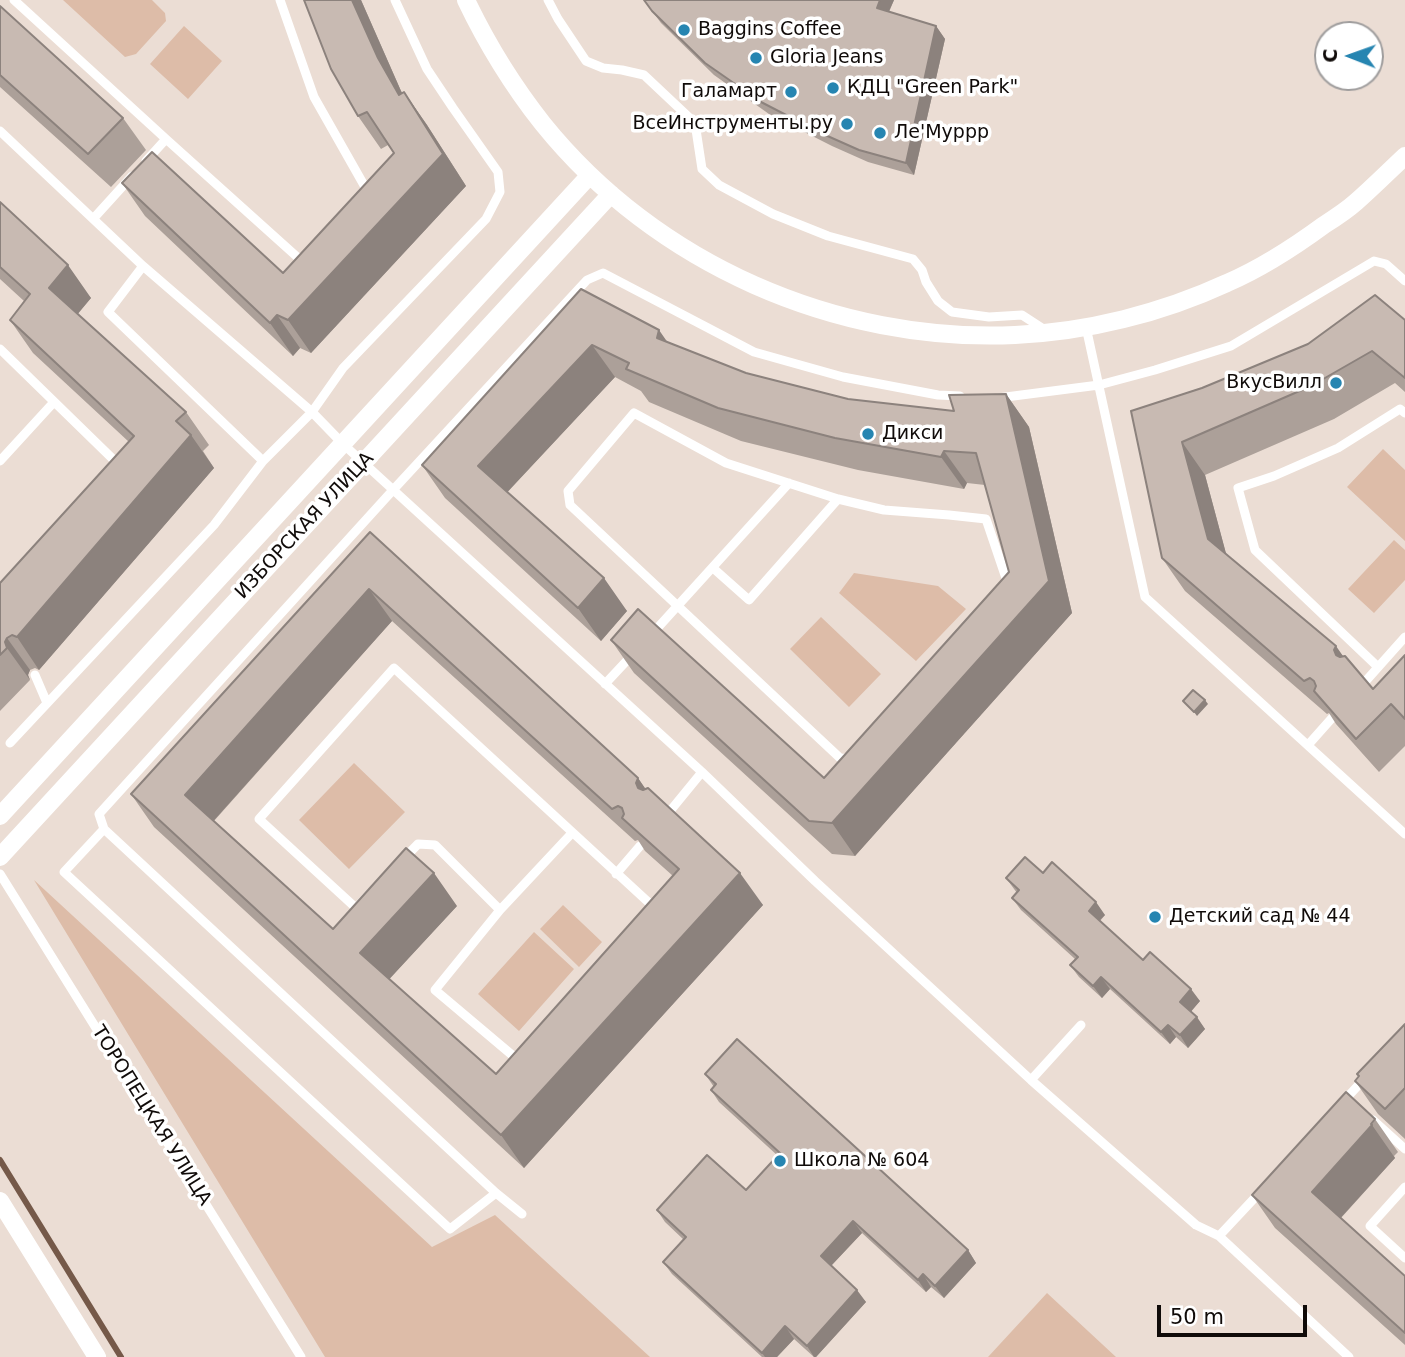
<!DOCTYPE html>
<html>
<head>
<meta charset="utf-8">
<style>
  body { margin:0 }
  #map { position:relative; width:1405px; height:1357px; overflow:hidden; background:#ebddd4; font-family:"DejaVu Sans",sans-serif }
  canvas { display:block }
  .north { position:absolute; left:1314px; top:21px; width:70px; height:70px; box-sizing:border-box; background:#fff; border:2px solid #9f9d9d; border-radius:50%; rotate:271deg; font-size:19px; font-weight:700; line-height:28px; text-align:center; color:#100b09 }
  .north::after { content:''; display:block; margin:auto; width:24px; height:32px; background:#2685b1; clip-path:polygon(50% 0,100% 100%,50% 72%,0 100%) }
  .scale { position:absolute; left:1157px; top:1305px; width:150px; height:32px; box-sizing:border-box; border:4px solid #100b09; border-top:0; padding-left:9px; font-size:21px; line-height:24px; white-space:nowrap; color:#100b09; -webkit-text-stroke:5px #fff; paint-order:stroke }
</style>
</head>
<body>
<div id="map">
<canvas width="1405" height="1357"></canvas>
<div class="north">С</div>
<div class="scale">50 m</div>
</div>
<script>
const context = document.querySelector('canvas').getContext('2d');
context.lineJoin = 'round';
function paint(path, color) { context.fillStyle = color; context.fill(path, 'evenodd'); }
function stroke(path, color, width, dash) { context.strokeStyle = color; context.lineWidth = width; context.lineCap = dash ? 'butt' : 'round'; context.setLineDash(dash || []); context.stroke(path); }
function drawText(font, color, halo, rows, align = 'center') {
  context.font = font + ' "DejaVu Sans",sans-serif'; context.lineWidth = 7; context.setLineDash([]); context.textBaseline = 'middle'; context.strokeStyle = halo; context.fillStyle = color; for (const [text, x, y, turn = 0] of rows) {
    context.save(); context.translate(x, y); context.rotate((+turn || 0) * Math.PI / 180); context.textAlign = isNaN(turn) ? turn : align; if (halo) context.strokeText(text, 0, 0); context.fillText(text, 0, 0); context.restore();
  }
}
const green = new Path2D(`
  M 63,0 L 152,0 L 165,13 L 166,21 L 136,54 L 125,57 Z
  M 184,26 L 222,61 L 188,99 L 150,64 Z
  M 1383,449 L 1405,470 L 1405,541 L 1347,487 Z
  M 1394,540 L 1405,550 L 1405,580 L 1374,613 L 1348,589 Z
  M 854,573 L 938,586 L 966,609 L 916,661 L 839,593 Z
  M 821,617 L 881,674 L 849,707 L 790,649 Z
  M 354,763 L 405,812 L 349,869 L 299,820 Z
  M 34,880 L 432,1247 L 495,1215 L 650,1357 L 325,1357 Z
  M 563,905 L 602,942 L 579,967 L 540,929 Z
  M 534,932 L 574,969 L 519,1031 L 478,994 Z
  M 1047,1293 L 1116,1357 L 988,1357 Z`);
const stream = new Path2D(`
  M 0,1160 L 121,1357`);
const lane = new Path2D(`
  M 14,0 L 166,139
  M 280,0 L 314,97 L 369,194
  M 548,0 L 558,19 L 586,61 L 603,68 L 622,70 L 644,75 L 695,123 L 702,169 L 719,185 L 773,214 L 828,236 L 913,259 L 922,270 L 926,282 L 938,301 L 952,312 L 989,317 L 1022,315 L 1045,330
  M 0,131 L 143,266 L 312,412 L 343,444 L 702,772 L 815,881 L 1031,1080 L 1196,1225 L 1219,1236 L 1349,1357
  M 146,161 L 166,139 L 305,264
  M 93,219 L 132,176
  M 143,266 L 108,312 L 263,461
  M 1086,327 L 1145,597 L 1405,834
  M 0,349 L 119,465 L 116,468
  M 998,398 L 1099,385 L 1155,370 L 1231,346 L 1374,261 L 1386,264 L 1405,281
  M 634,413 L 726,463 L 838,499 L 884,510 L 949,515 L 986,519 L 1008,584 L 862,759 L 840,758 L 570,505 L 568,491 Z
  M 0,461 L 54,402
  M 713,568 L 749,600 L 838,499
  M 652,634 L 789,483
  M 1378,667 L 1255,550 L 1238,488 L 1274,476 L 1338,448 L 1400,409 L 1405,413
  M 394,668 L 659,912 L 518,1060 L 435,990 L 500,910 L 435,845 L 418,844 L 356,908 L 259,819 Z
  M 35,675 L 47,703
  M 1364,683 L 1405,637
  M 605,684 L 633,654
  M 10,743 L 214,525 L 263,461 L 312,412 L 343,368 L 486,219 L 500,192 L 498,172 L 453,108 L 427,69 L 395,0
  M 1308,745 L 1332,718
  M 666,816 L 702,772
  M 104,829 L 64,872 L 450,1229 L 496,1193
  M 0,874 L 301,1357
  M 616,874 L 640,846
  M 500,910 L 572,833
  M 1031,1080 L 1081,1025
  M 1341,1104 L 1365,1078
  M 1373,1120 L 1405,1149
  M 1405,1187 L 1370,1226 L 1405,1258
  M 522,1214 L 496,1193 L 104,829 L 99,814 L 393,490 L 587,280 L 603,273 L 754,352 L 843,377 L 938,395 L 960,396
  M 1219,1236 L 1263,1189`);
const street = new Path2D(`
  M 466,0 C 487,44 513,86 543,124 C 656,264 836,343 1015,335 C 1087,332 1162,313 1227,283 C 1262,268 1294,247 1324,225 C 1335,218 1346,211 1356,202 C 1373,187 1389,171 1405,156
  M 0,816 L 590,175
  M 0,857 L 611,194
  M 0,1201 L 97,1357`);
const wall = new Path2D(`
  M 304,0 L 361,0 L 401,91 L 402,93 L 404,92 L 427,125 L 466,186 L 311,353 L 300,348 L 293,356 L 145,216 L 122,183 L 283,273 L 394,153 L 388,145 L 381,149 L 358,116 Z
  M 644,0 L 894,0 L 889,12 L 936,26 L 945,39 L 914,175 L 868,162 L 832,146 L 769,114 L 714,75 L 661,23 Z
  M 0,6 L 123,118 L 146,150 L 111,187 L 0,87 Z
  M 0,202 L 91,298 L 77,314 L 186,412 L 209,445 L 203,451 L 214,468 L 39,670 L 35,668 L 30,670 L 28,675 L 30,680 L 0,711 L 0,583 L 129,442 L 33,353 L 10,320 L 24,301 L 0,279 Z
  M 581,289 L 668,342 L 746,373 L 848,399 L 954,411 L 1006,394 L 1029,427 L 1072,613 L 855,856 L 832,854 L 634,673 L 611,640 L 824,778 L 1009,572 L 985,485 L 967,483 L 964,489 L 858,470 L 741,441 L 649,402 L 641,391 L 615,377 L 507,492 L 627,611 L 601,641 L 445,498 L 422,465 Z
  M 1405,320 L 1405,392 L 1395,383 L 1334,419 L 1205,475 L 1226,554 L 1343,656 L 1373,689 L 1405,655 L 1405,746 L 1379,772 L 1336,724 L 1329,713 L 1327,714 L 1185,591 L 1162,558 L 1131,411 Z
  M 370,532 L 638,778 L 645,789 L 763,905 L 524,1168 L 154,827 L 131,794 ZM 392,621 L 635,841 L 638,840 L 645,851 L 673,876 L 496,1074 L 389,979 L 457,906 L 333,929 L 214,821 Z
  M 1043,873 L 1105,915 L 1100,921 L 1143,960 L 1200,1001 L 1191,1011 L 1205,1029 L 1188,1048 L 1176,1037 L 1170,1044 L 1110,989 L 1102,998 L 1079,977 L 1070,965 L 1075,959 L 1021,910 L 1012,898 L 1017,893 L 1006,878 Z
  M 1405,1024 L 1405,1139 L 1378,1114 L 1355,1081 Z
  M 705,1074 L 968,1250 L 976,1263 L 944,1298 L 931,1287 L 926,1292 L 862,1233 L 831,1266 L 866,1302 L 816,1357 L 814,1357 L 794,1339 L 777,1357 L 762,1357 L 672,1274 L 663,1262 L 684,1240 L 665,1222 L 657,1210 L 746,1190 L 778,1156 L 719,1102 L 711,1090 L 714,1087 Z
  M 1375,1119 L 1398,1152 L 1394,1156 L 1395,1158 L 1341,1218 L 1405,1276 L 1405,1345 L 1275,1228 L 1252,1195 Z`);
const shadedWall = new Path2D(`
  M 352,0 L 361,0 L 401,91 L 422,128 L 399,95 L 378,58 Z
  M 880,0 L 894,0 L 885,20 L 877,8 Z
  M 936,26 L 945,39 L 914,175 L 906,163 Z
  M 404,92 L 427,125 L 466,186 L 311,353 L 288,320 L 443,154 Z
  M 68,265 L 91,298 L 72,321 L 49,288 Z
  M 277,315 L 300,348 L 293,356 L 270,323 Z
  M 659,330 L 682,363 L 657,338 Z
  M 592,345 L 615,377 L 501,499 L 478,466 Z
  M 1006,394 L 1029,427 L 1072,613 L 855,856 L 832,823 L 1049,581 Z
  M 191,435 L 214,468 L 39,670 L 17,637 Z
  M 1182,442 L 1205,475 L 1231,572 L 1208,539 Z
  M 944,451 L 967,483 L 964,489 L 941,457 Z
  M 604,578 L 627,611 L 601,641 L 578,608 Z
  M 369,589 L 392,621 L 208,827 L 185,795 Z
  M 7,638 L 30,670 L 28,675 L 30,680 L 7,648 L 5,642 Z
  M 1336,646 L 1359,679 L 1336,655 L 1334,650 Z
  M 1205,700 L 1208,704 L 1197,716 L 1194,712 Z
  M 638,778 L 661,811 L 638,788 L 636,783 Z
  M 434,873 L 457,906 L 383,986 L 360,953 Z
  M 740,873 L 763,905 L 524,1168 L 501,1135 Z
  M 1096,902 L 1105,915 L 1097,923 L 1089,911 Z
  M 1101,977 L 1110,989 L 1102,998 L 1093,986 Z
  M 1191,989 L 1200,1001 L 1189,1014 L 1180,1002 Z
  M 1197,1017 L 1205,1029 L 1188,1048 L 1180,1035 Z
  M 1168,1025 L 1176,1037 L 1170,1044 L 1161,1032 Z
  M 1372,1125 L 1395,1158 L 1335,1224 L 1312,1192 Z
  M 853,1221 L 862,1233 L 829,1268 L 821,1256 Z
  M 968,1250 L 976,1263 L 944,1298 L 935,1286 Z
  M 923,1274 L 931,1287 L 926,1292 L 918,1280 Z
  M 857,1290 L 866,1302 L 816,1357 L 814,1357 L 807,1346 Z
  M 785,1326 L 794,1339 L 777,1357 L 765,1357 L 762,1353 Z`);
const building = new Path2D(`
  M 304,0 L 352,0 L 378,58 L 399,95 L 404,92 L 443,154 L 288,320 L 277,315 L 270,323 L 122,183 L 152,152 L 283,273 L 394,153 L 367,112 L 358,116 L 331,69 Z
  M 644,0 L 880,0 L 877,8 L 936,26 L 906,163 L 859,150 L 823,134 L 761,102 L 705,63 L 652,11 Z
  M 0,6 L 123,118 L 88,154 L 0,75 Z
  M 0,202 L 68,265 L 49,288 L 186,412 L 176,421 L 191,435 L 17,637 L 12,635 L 7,638 L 5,642 L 7,648 L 0,655 L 0,583 L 134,436 L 10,320 L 30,294 L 0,267 Z
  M 581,289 L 659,330 L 657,338 L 746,373 L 848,399 L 954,411 L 949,395 L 1006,394 L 1049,581 L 832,823 L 809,821 L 611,640 L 638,609 L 824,778 L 1009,572 L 976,453 L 944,451 L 941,457 L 835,438 L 718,408 L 626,369 L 629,363 L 592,345 L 478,466 L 604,578 L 578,608 L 422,465 Z
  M 1375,295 L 1405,320 L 1405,378 L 1372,351 L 1311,386 L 1182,442 L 1208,539 L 1336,646 L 1334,650 L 1336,655 L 1340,657 L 1345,656 L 1373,689 L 1405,655 L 1405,719 L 1391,704 L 1356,739 L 1314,691 L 1316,686 L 1314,681 L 1310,678 L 1304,681 L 1162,558 L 1131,411 L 1202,388 L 1308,344 Z
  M 370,532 L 638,778 L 636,783 L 638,788 L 643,790 L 648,788 L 740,873 L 501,1135 L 131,794 ZM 369,589 L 612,809 L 618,806 L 622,808 L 624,814 L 622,818 L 679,869 L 496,1074 L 360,953 L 434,873 L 406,848 L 333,929 L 185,795 Z
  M 1193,690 L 1205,700 L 1194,712 L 1183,701 Z
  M 1025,857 L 1043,873 L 1052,862 L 1096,902 L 1089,911 L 1143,960 L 1150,952 L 1191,989 L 1180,1002 L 1197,1017 L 1180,1035 L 1168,1025 L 1161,1032 L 1101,977 L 1093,986 L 1070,965 L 1078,957 L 1012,898 L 1019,890 L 1006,878 Z
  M 1405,1024 L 1405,1088 L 1385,1109 L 1355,1081 L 1359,1076 L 1357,1074 Z
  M 737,1039 L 968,1250 L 935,1286 L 923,1274 L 918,1280 L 853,1221 L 821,1256 L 857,1290 L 807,1346 L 785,1326 L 762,1353 L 663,1262 L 686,1237 L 657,1210 L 707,1155 L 746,1190 L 780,1153 L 711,1090 L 716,1084 L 705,1074 Z
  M 1346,1092 L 1375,1119 L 1371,1124 L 1372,1125 L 1312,1192 L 1405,1276 L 1405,1333 L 1252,1195 Z`);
const markers = [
  [684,30,7,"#2685b1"],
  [756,58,7,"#2685b1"],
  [833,88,7,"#2685b1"],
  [791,92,7,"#2685b1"],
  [847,124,7,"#2685b1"],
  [880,133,7,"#2685b1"],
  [1336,383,7,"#2685b1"],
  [868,434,7,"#2685b1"],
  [1155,917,7,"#2685b1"],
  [780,1161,7,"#2685b1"]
];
const poiNames = [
  ["Baggins Coffee",698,30],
  ["Gloria Jeans",770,58],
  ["КДЦ \"Green Park\"",847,88],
  ["Галамарт",777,92,"right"],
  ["ВсеИнструменты.ру",833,124,"right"],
  ["Ле'Муррр",894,133],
  ["ВкусВилл",1322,383,"right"],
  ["Дикси",882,434],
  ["Детский сад № 44",1169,917],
  ["Школа № 604",794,1161]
];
const streetNames = [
  ["ИЗБОРСКАЯ УЛИЦА",305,526,-47],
  ["ТОРОПЕЦКАЯ УЛИЦА",151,1116,58]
];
paint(green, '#ddbca8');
stroke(stream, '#755949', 6);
stroke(lane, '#fff', 9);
stroke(street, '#fff', 18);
paint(wall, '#aca099');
paint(shadedWall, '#8c827d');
paint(building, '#c8bab2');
stroke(building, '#8c827d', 2);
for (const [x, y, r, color] of markers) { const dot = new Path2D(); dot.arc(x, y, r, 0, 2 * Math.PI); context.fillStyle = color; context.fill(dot); stroke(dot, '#fff', 2.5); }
drawText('19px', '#100b09', '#fff', poiNames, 'left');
drawText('19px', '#100b09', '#fff', streetNames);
</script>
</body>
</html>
